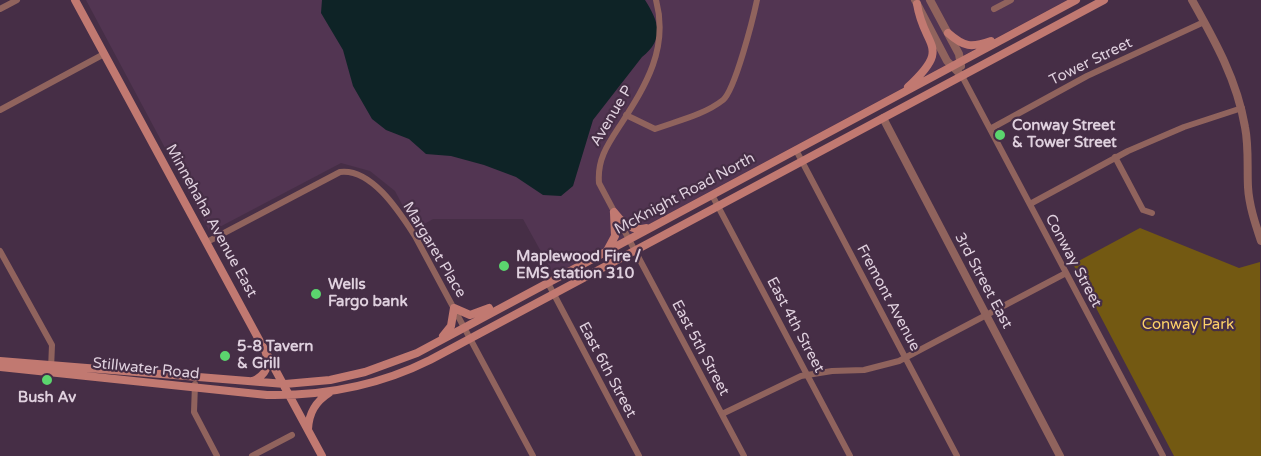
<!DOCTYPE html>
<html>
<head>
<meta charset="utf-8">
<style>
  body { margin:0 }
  canvas { display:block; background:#462e46 }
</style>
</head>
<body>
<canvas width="1261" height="456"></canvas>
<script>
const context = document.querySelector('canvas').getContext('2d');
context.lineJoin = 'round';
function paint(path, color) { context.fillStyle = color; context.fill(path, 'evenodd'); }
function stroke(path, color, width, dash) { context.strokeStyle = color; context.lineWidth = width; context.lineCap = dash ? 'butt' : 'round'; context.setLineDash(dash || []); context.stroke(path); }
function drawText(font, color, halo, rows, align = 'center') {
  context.font = font + ' "Varela Round",sans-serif'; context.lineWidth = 4.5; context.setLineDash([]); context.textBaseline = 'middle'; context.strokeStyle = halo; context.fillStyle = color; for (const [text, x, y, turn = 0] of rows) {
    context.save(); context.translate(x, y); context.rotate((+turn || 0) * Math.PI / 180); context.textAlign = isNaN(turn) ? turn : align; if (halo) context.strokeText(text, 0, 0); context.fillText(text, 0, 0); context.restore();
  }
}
const built = new Path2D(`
  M 86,0 L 1067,0 L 554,275 L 523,219 L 433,219 L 415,229 L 395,191 L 370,171 L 341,163 L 210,232 Z`);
const green = new Path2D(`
  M 1140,228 L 1239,268 L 1260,262 L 1261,456 L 1174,456 L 1073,264 Z`);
const water = new Path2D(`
  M 322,0 L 645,0 C 659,22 665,39 642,57 L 593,120 L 573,186 L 561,196 L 543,195 L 516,177 L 484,165 L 451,156 L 426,154 L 409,139 L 386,130 L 372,119 L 353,86 L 343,50 L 321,13 Z`);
const minor = new Path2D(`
  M 656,0 C 669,48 646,85 621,124 C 608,144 597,159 599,183 L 744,456
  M 0,9 L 17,0
  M 994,9 L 1011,0
  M 962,76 L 1163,456
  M 0,110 L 104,54
  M 626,115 L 655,129 C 677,121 704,115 723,100 C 735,90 753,19 757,0
  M 990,129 L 1087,76 L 1204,22
  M 796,150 L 957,456
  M 1115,157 L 1143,210 L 1152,213
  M 712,195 L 850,456
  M 1030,204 L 1128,151 L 1184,127 L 1242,108
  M 207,242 L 340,172 C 372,168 400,213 415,236 L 533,456
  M 0,251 L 52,345 L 51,369
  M 548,283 L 639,456
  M 195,384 L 194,412 L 217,456
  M 722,414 L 801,376 L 832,371 L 864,370 L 899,361 L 1066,273
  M 252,456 L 292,435`);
const tertiary = new Path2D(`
  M 915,0 L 947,61 L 962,76
  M 930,0 L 959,54 L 961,66
  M 1192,0 C 1215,41 1237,80 1245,127 C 1249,147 1247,167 1248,187 C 1249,205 1255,223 1261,241
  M 883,118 L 1060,456`);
const secondary = new Path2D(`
  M 75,0 L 322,456
  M 948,33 C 964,47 971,48 991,41
  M 908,87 C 953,45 924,49 917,4
  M 614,212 C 622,223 632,232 646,228
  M 608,249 L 615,236 L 614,213
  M 443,336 L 451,326 L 454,308 L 470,315 L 489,308
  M 0,361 L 285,384 L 330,380 L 365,372 L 417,353 L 1076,0
  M 0,367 L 267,395 C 325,396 378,386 430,360 L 1104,0
  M 253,381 C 266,375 269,367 266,353
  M 308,429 C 309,413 315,402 329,393`);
const markers = [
  [1000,135,6,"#5bd56e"],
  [504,266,6,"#5bd56e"],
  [316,294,6,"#5bd56e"],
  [225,356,6,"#5bd56e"],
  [47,380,6,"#5bd56e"]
];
const streetNames = [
  ["Tower Street",1091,62,-26],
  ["Avenue P",612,116,-59],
  ["McKnight Road North",685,194,-28],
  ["Minnehaha Avenue East",211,221,61],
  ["Margaret Place",434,250,59],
  ["Conway Street",1073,261,62],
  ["3rd Street East",983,281,62],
  ["Fremont Avenue",888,298,62],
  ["East 4th Street",795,325,62],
  ["East 5th Street",700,348,62],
  ["Stillwater Road",146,369,6],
  ["East 6th Street",607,370,62]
];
const poiNames = [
  ["Conway Street",1012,126],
  ["& Tower Street",1012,143],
  ["Maplewood Fire /",516,257],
  ["EMS station 310",516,274],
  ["Wells",328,285],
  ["Fargo bank",328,302],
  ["5-8 Tavern",237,347],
  ["& Grill",237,364],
  ["Bush Av",47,398,"center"]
];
const parkNames = [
  ["Conway Park",1188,325]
];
paint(built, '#523552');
paint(green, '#735912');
paint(water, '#0e2326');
stroke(minor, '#90635d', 6);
stroke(tertiary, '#90635d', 8);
stroke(secondary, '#c17971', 8);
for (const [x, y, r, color] of markers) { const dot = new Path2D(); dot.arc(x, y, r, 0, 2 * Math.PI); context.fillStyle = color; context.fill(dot); stroke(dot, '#462e46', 2); }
drawText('15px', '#dfd0de', '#462e46', streetNames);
drawText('bold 15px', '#dfd0de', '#462e46', poiNames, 'left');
drawText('15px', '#fdd168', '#462e46', parkNames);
</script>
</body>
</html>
